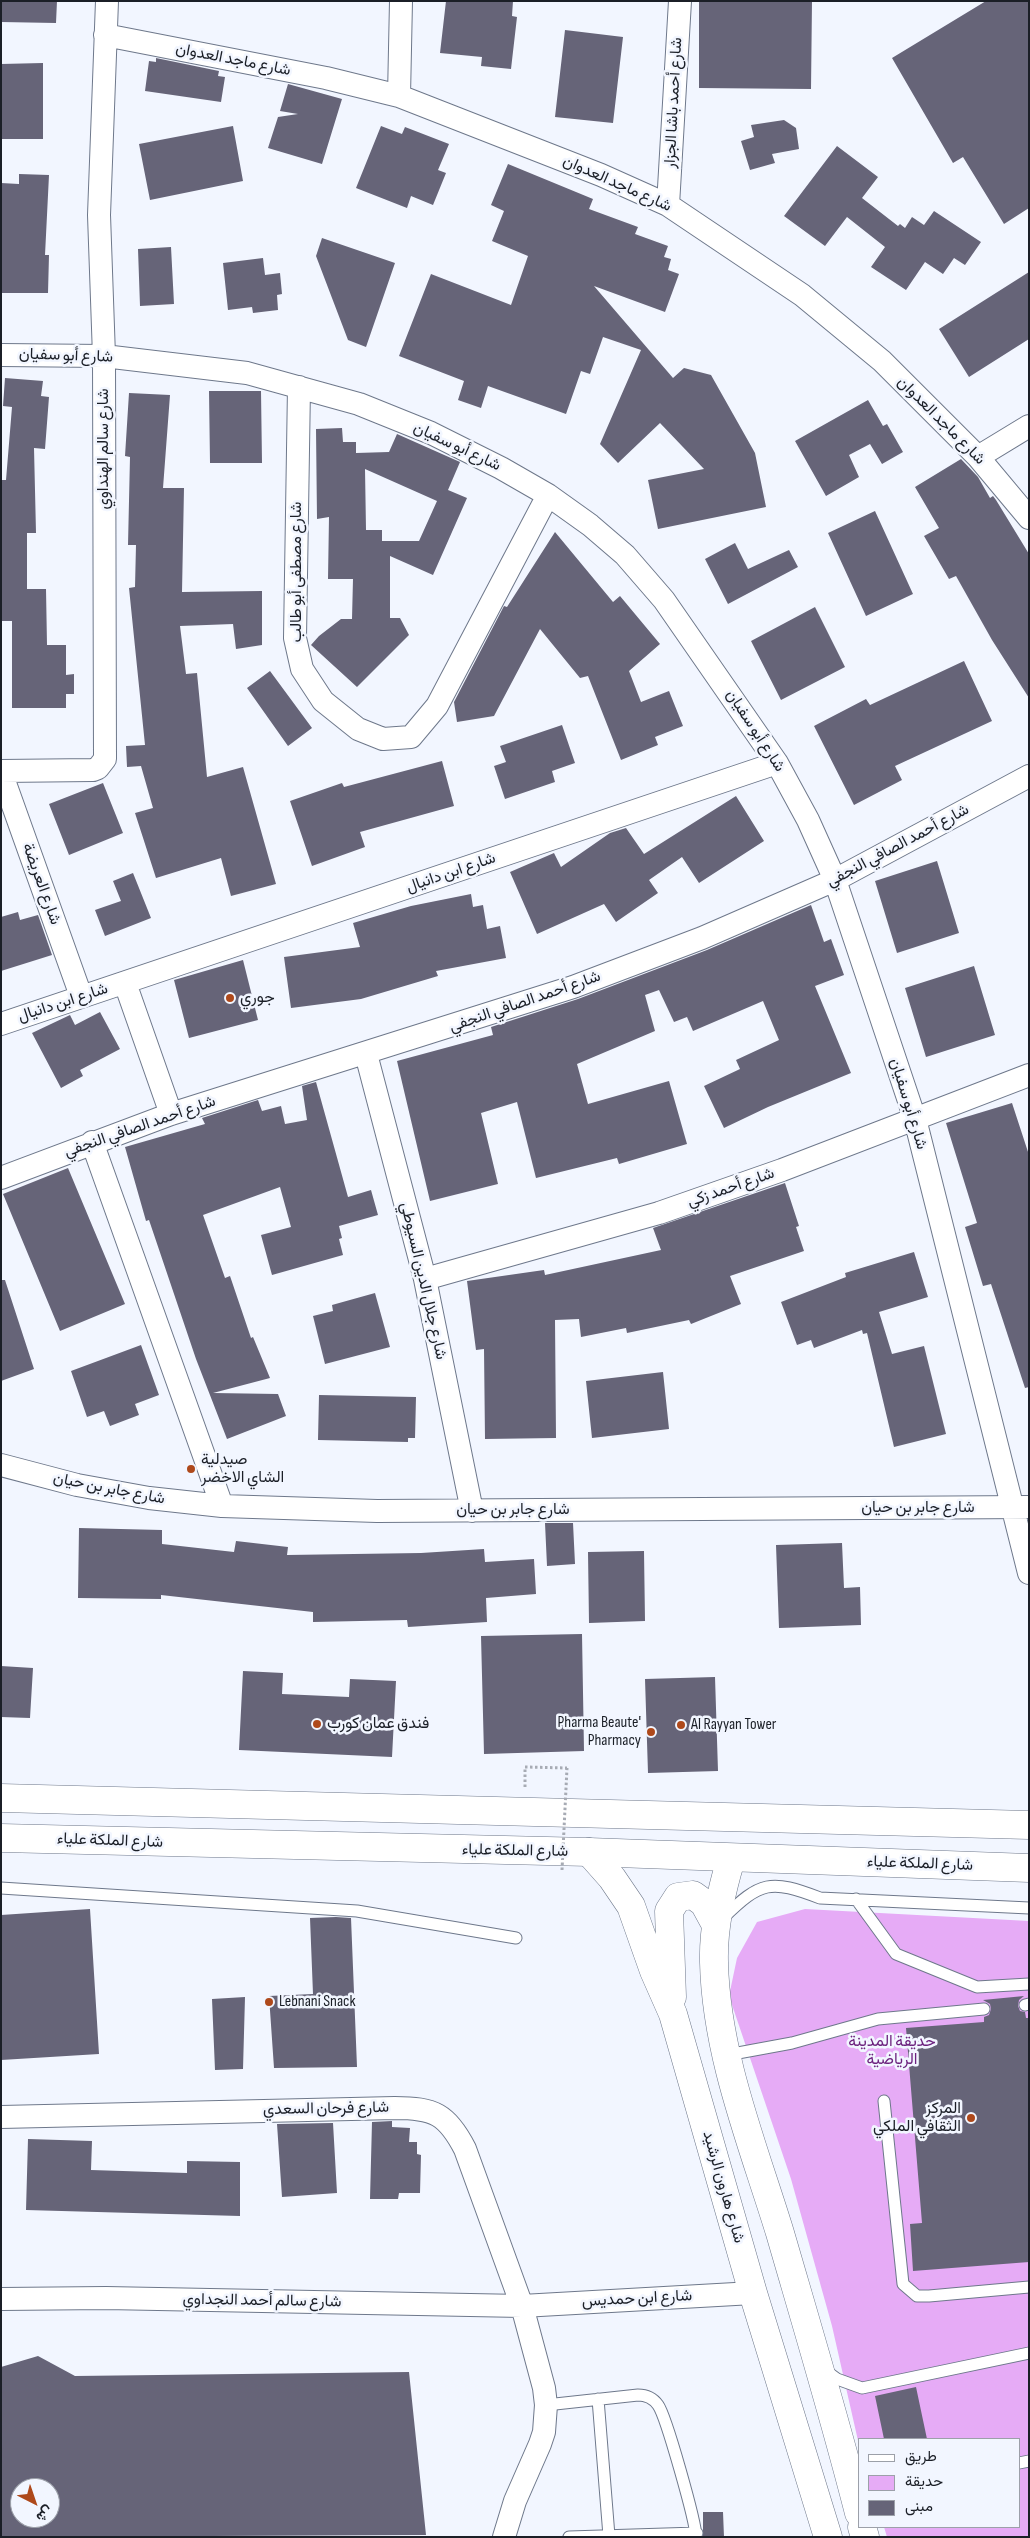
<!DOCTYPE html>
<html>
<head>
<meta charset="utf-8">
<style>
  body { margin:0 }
  #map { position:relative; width:1030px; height:2538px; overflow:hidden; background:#f2f6ff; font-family:"Sofia Sans Condensed",Vazirmatn,sans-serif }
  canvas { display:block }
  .frame { position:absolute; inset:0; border:2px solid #1b1f27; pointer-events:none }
  .legend { position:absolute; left:858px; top:2438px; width:162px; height:90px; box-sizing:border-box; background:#f2f6ff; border:1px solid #9ca0a9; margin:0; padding:6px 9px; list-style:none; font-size:15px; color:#1b1f27 }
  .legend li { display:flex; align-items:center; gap:10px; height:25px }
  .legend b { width:25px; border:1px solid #9ca0a9 }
  .north { position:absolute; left:10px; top:2478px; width:50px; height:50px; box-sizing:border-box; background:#f2f6ff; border:1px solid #9ca0a9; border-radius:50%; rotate:139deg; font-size:14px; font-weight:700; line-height:20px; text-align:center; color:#1b1f27 }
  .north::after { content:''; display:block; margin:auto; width:18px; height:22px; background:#ae491b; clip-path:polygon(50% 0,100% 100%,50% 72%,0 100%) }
</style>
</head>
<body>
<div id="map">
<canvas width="1030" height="2538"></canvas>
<div class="frame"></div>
<ul class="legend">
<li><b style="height:6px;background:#fff"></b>طريق</li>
<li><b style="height:14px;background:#e6abf6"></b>حديقة</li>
<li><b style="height:14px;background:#666478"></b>مبنى</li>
</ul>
<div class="north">ش</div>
</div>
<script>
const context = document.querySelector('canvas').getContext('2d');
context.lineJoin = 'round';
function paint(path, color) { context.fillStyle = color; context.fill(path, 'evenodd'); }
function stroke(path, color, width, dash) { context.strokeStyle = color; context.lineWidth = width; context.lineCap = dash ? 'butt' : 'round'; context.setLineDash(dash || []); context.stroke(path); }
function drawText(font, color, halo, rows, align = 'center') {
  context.font = font + ' "Sofia Sans Condensed",Vazirmatn,sans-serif'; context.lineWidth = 5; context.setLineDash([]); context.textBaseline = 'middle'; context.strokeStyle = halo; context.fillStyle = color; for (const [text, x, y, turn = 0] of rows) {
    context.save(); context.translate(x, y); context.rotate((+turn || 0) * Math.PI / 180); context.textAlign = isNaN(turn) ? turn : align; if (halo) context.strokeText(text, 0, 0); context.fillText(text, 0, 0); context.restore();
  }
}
const green = new Path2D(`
  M 805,1909 L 1029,1921 L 1029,2537 L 887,2537 L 884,2527 L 1019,2527 L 1019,2439 L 859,2439 L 859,2445 L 832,2326 L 791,2179 L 729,1996 L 737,1958 L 757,1922 Z`);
const building = new Path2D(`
  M 1,1 L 57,1 L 56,23 L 1,22 Z
  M 446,1 L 513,1 L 512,16 L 517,17 L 511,69 L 481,66 L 482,57 L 440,53 Z
  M 699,1 L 812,1 L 811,89 L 699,88 Z
  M 986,1 L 1029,1 L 1029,208 L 1004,224 L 963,157 L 953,163 L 892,58 Z
  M 565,30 L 623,37 L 613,123 L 555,117 Z
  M 156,58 L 219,71 L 218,76 L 225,77 L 221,102 L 145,91 L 149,61 L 156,62 Z
  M 43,63 L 43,139 L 1,139 L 1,64 Z
  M 288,84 L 342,99 L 322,164 L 268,148 L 278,117 L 298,114 L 280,111 Z
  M 784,120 L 796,128 L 799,149 L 772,154 L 775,163 L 750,170 L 741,141 L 754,137 L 751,125 Z
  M 233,126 L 243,181 L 150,200 L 139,144 Z
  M 381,126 L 402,134 L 405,127 L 449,144 L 438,170 L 446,173 L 433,205 L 411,196 L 407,208 L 356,188 Z
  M 837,146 L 878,177 L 862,198 L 898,226 L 900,224 L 905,228 L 912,217 L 924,225 L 934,211 L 981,242 L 965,265 L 954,258 L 943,274 L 925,262 L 906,290 L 871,267 L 885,247 L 847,217 L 825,246 L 784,216 Z
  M 508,164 L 593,199 L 589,209 L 638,227 L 635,234 L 668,246 L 664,257 L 671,259 L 668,270 L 679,274 L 665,312 L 594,286 L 673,378 L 684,368 L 711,375 L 755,453 L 766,507 L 658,529 L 648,480 L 704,469 L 660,423 L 618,463 L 600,444 L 641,350 L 603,337 L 590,374 L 581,371 L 566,414 L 488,386 L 481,408 L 458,400 L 464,381 L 399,356 L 431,274 L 511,305 L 528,256 L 492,241 L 504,211 L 491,205 Z
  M 19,174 L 49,175 L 45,255 L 49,255 L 48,293 L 1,293 L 1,183 L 19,184 Z
  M 322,238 L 395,263 L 366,347 L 348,340 L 316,256 Z
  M 171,247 L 174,304 L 140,306 L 138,249 Z
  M 263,258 L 265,275 L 280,273 L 282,294 L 277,295 L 278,310 L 253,313 L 252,307 L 228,310 L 223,263 Z
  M 1029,272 L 1029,339 L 969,377 L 939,329 Z
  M 5,378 L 43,381 L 41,396 L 49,397 L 45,449 L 34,448 L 36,533 L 27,533 L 27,589 L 46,589 L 47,645 L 66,645 L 66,675 L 74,674 L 74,694 L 66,694 L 66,708 L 12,708 L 12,621 L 1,621 L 1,480 L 6,480 L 12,407 L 3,406 Z
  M 209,391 L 261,391 L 262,463 L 210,463 Z
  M 129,393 L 170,395 L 163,488 L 184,488 L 182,592 L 262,591 L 262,645 L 236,649 L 233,624 L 180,626 L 186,674 L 197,673 L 207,777 L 243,767 L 276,884 L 231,896 L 221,858 L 156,878 L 135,813 L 153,808 L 141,766 L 127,767 L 126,746 L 145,745 L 129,588 L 135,587 L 136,545 L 128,545 L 130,457 L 125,456 Z
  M 868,400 L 883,426 L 887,424 L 903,452 L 882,464 L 870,444 L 849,455 L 859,477 L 826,496 L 795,441 Z
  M 342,428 L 343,442 L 356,442 L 356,453 L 389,452 L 397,434 L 460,462 L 448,490 L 467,498 L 433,575 L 390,556 L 390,618 L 400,618 L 409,635 L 357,687 L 311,645 L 319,636 L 341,619 L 352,619 L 353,579 L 328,579 L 329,517 L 317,519 L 316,429 ZM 365,469 L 437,501 L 419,541 L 382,541 L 382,530 L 366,530 Z
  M 961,459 L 978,477 L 990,498 L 993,496 L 996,500 L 1029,554 L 1029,698 L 992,640 L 956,576 L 949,579 L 924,536 L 939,528 L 915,487 Z
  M 875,511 L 913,594 L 866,616 L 828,533 Z
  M 555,532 L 613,602 L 620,596 L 660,644 L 629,671 L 641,702 L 669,691 L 683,726 L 655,737 L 658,745 L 621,760 L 588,676 L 580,678 L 540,629 L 494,716 L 457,722 L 454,702 L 504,606 L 507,607 Z
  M 735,543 L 748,569 L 789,550 L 798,567 L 728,604 L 705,559 Z
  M 815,607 L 845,667 L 781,700 L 751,641 Z
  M 964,661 L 992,721 L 895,766 L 902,780 L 854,805 L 814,726 L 866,699 L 870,705 Z
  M 270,671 L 312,728 L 288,746 L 247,688 Z
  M 562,725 L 575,763 L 552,771 L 555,782 L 505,799 L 494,766 L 506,762 L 500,746 Z
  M 442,761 L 454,806 L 360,832 L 365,847 L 312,866 L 290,801 L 342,783 L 344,787 Z
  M 103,783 L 123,833 L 69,855 L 49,804 Z
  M 736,796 L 764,841 L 699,883 L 682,857 L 649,880 L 658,893 L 616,922 L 604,904 L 537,934 L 510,872 L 554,853 L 561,867 L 610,833 L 626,828 L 644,854 Z
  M 937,861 L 959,933 L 897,953 L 875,881 Z
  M 133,873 L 151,918 L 105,936 L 95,910 L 121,901 L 113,881 Z
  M 471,894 L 473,907 L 483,905 L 487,929 L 500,926 L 506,958 L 436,971 L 438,976 L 361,999 L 291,1008 L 284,957 L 360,947 L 353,923 L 411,906 Z
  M 811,905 L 824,942 L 831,939 L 844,975 L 815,986 L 851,1073 L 768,1107 L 724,1128 L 704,1086 L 740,1069 L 736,1060 L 779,1040 L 763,1001 L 693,1031 L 687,1017 L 674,1022 L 659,990 L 645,995 L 655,1031 L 577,1064 L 588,1104 L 669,1081 L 687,1144 L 619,1164 L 617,1158 L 536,1178 L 517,1102 L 481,1113 L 498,1184 L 430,1201 L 397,1061 L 493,1035 L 491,1027 L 578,999 L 707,950 Z
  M 18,912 L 20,920 L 38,915 L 52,955 L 1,971 L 1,917 Z
  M 243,960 L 258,1020 L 189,1038 L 174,980 Z
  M 974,966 L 995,1035 L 926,1057 L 905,988 Z
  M 100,1012 L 120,1049 L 80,1070 L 83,1076 L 61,1088 L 32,1033 L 70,1015 L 75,1025 Z
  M 316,1082 L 348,1197 L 371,1190 L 378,1215 L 339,1226 L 342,1238 L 339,1239 L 343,1255 L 272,1275 L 261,1235 L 291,1227 L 280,1187 L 203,1215 L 225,1278 L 230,1276 L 251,1338 L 253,1337 L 270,1378 L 213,1393 L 278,1394 L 286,1416 L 227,1439 L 196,1359 L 149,1220 L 146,1221 L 125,1147 L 205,1124 L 202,1118 L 258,1100 L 262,1111 L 281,1106 L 285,1124 L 307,1120 L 302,1086 Z
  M 1012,1103 L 1029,1155 L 1029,1387 L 1025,1388 L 991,1284 L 983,1286 L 965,1227 L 977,1223 L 946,1123 Z
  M 68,1168 L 125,1304 L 60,1331 L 3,1194 Z
  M 785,1183 L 799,1226 L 796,1227 L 804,1251 L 730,1276 L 741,1304 L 691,1324 L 689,1320 L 627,1333 L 626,1328 L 581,1337 L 579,1319 L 555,1320 L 556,1438 L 485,1439 L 484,1349 L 476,1350 L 467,1281 L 544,1270 L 545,1275 L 661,1250 L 653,1228 Z
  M 914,1252 L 928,1297 L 879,1312 L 892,1354 L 924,1346 L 946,1434 L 894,1447 L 867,1333 L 863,1334 L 862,1330 L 814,1348 L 811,1340 L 797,1345 L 781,1302 L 846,1277 L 845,1273 Z
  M 1,1280 L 5,1280 L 34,1369 L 1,1381 Z
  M 375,1293 L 390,1347 L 325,1364 L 313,1316 L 333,1311 L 332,1305 Z
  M 141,1345 L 159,1395 L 135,1404 L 139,1415 L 110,1426 L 104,1411 L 87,1417 L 71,1371 Z
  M 663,1372 L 669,1429 L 592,1438 L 586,1381 Z
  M 319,1395 L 416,1397 L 415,1438 L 408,1438 L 408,1442 L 318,1440 Z
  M 545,1523 L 573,1523 L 575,1564 L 547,1566 Z
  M 79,1528 L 162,1530 L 162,1544 L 234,1552 L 236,1541 L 288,1547 L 287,1555 L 421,1553 L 484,1549 L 485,1562 L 534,1559 L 536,1594 L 486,1598 L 487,1622 L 408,1627 L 407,1620 L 313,1622 L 313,1612 L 161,1595 L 161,1599 L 78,1598 Z
  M 842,1543 L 844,1588 L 860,1587 L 861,1625 L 779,1628 L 776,1545 Z
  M 644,1551 L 645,1621 L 589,1623 L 588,1552 Z
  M 582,1634 L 584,1751 L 484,1754 L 481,1636 Z
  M 1,1666 L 33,1668 L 30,1718 L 1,1717 Z
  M 243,1671 L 283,1673 L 282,1694 L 349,1697 L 350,1679 L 396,1681 L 392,1757 L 239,1750 Z
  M 715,1677 L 718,1771 L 648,1773 L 645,1679 Z
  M 90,1909 L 99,2054 L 1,2060 L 1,1915 Z
  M 336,1917 L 351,1918 L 357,2067 L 274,2068 L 269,1996 L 313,1994 L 310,1918 Z
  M 1024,1996 L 1019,2000 L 1018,2006 L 1020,2011 L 1025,2012 L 1026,2018 L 1029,2018 L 1029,2262 L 913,2271 L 910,2224 L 922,2223 L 906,2028 L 984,2022 L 984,2017 L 989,2015 L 991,2009 L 990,2004 L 983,2000 Z
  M 245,1997 L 243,2069 L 215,2070 L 212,1999 Z
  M 392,2121 L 392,2127 L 410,2128 L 409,2142 L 417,2142 L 417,2154 L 421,2155 L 420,2193 L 399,2193 L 398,2199 L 370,2199 L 372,2122 Z
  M 333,2123 L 337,2193 L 282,2197 L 277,2124 Z
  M 28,2139 L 92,2141 L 91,2170 L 187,2173 L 187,2161 L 240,2162 L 240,2216 L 26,2210 Z
  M 38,2356 L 75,2376 L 409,2372 L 426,2535 L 1,2537 L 1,2367 ZM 20,2488 L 50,2488 L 50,2518 L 20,2518 Z
  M 916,2387 L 927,2439 L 884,2439 L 875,2396 Z
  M 703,2512 L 723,2512 L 724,2537 L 703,2537 Z`);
const path = new Path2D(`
  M 525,1787 L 525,1767 L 567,1768`);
const lane = new Path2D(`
  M 1,1888 L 357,1911 L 516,1938
  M 856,1899 L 896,1954 L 977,1987 L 1029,1984
  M 723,1918 C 761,1881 770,1879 820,1898 L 1029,1908
  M 1025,2005 L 1029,2004
  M 727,2055 L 792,2043 L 878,2019 L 984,2009
  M 884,2101 L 903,2284 L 917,2296 L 929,2296 L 1029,2287
  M 826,2371 L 837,2379 L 862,2388 L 1029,2353
  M 598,2399 L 609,2536
  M 546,2405 L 638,2395 C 646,2395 653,2398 658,2405 C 666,2416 696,2522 696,2537
  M 1019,2463 L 1029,2461
  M 569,2537 L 697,2533`);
const street = new Path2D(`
  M 105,35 L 326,78 L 399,96 L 601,175 L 668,205 L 802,295 L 882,361 L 978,457 L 1029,518
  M 399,96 L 401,1
  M 668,205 L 680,1
  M 1,355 L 104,356 L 247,373 L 359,404 L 431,433 L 501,468 L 548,495 L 590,525 L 625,555 L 664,600 L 777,763 L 808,820 L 835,880 L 915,1119 L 1029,1573
  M 299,387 L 295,638 L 302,669 L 323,701 L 358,729 L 383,739 L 411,737 L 437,706 L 548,495
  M 978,457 L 1029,426
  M 1,771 L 93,770 L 98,768 L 105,759 L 104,356 L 99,215 L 107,1
  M 1,772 L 81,996
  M 125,983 L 171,1114
  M 1,1024 L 777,763
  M 366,1054 L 425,1279 L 472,1511
  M 92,1142 L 222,1506
  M 1,1178 L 171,1114 L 573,987 L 702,938 L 835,880 L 1029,776
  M 425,1279 L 659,1213 L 782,1170 L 1029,1075
  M 1,1465 L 77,1485 L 149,1498 L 222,1506 L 377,1511 L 1029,1507
  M 1,2117 L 395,2108 C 434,2108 447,2114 465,2149 L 522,2306 L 544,2388 L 546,2405 L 544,2432 L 540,2444 L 515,2501 L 504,2537
  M 1,2299 L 106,2298 L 522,2306 L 753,2293`);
const secondary = new Path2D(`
  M 589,1852 L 612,1878 L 631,1906 L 654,1971 L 673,2014 L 753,2293 L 828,2537
  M 731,1859 C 721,1892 713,1927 714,1962 C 716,2055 753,2145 780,2233 C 807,2326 835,2419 859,2513
  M 672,1997 L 669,1911 L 678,1897 L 693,1895 L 704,1903 L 716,1925
  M 862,2527 L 865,2537`);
const primary = new Path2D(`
  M 1,1798 L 1029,1825
  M 1,1838 L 589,1852 L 1029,1868`);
const pathBridge = new Path2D(`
  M 562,1870 L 567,1768`);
const markers = [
  [230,998,5,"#ae491b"],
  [191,1469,5,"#ae491b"],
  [317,1724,5,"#ae491b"],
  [681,1725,5,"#ae491b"],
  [651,1732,5,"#ae491b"],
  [269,2002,5,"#ae491b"],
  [971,2118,5,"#ae491b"]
];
const streetNames = [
  ["شارع ماجد العدوان",233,60,11],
  ["شارع أحمد باشا الجزار",674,103,-87],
  ["شارع ماجد العدوان",617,184,24],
  ["شارع أبو سفيان",66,356,2],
  ["شارع ماجد العدوان",941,421,45],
  ["شارع أبو سفيان",457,447,25],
  ["شارع سالم الهنداوي",104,449,-90],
  ["شارع مصطفى أبو طالب",297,572,-90],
  ["شارع أبو سفيان",755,731,57],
  ["شارع أحمد الصافي النجفي",898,846,-28],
  ["شارع ابن دانيال",451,873,-19],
  ["شارع العريضة",41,884,70],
  ["شارع أحمد الصافي النجفي",525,1002,-19],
  ["شارع ابن دانيال",63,1003,-18],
  ["شارع أبو سفيان",908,1104,73],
  ["شارع أحمد الصافي النجفي",140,1127,-19],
  ["شارع أحمد زكي",731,1188,-19],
  ["شارع جلال الدين السيوطي",423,1281,77],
  ["شارع جابر بن حيان",109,1489,11],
  ["شارع جابر بن حيان",918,1508],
  ["شارع جابر بن حيان",513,1510],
  ["شارع الملكة علياء",110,1841,2],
  ["شارع الملكة علياء",515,1851,1],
  ["شارع الملكة علياء",920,1864,2],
  ["شارع فرحان السعدي",326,2109,-1],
  ["شارع هارون الرشيد",723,2187,74],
  ["شارع ابن حمديس",637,2299,-3],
  ["شارع سالم أحمد النجداوي",262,2301,1]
];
const poiNames = [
  ["جوري",240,998],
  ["صيدلية",201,1460],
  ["الشاي الاخضر",201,1478],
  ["Pharma Beaute'",641,1723,"right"],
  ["Pharmacy",641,1741,"right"],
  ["فندق عمان كورب",327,1724],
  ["Al Rayyan Tower",691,1725],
  ["Lebnani Snack",279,2002],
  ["المركز",961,2109,"right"],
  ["الثقافي الملكي",961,2127,"right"]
];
const parkNames = [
  ["حديقة المدينة",892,2042],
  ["الرياضية",892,2060]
];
paint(green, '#e6abf6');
paint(building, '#666478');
stroke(lane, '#6e788b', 13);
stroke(street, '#6e788b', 24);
stroke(secondary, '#6e788b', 29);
stroke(primary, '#6e788b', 29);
stroke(path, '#a7abb4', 3, [2.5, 2.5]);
stroke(lane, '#fff', 11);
stroke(street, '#fff', 22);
stroke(secondary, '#fff', 28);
stroke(primary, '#fff', 28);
stroke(pathBridge, '#a7abb4', 3, [2.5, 2.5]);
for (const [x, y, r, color] of markers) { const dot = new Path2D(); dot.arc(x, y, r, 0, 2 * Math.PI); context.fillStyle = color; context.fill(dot); stroke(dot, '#f2f6ff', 2); }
drawText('16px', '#1b1f27', '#f2f6ff', streetNames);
drawText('16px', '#1b1f27', '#f2f6ff', poiNames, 'left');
drawText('16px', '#6c227e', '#f2f6ff', parkNames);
</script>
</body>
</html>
